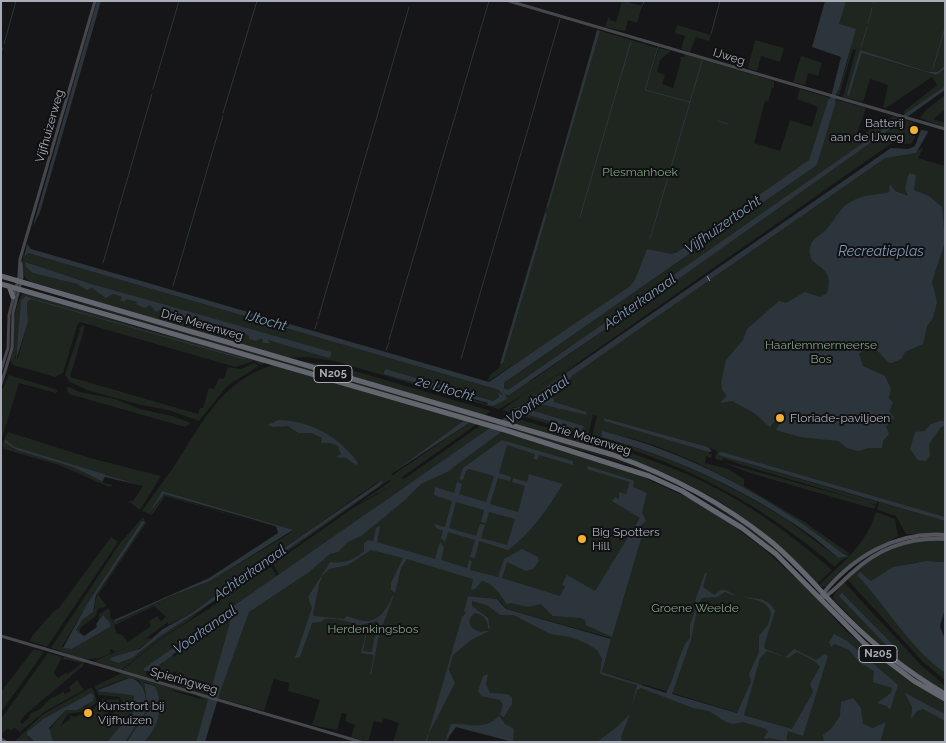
<!DOCTYPE html>
<html>
<head>
<meta charset="utf-8">
<style>
  body { margin:0 }
  #map { position:relative; width:946px; height:743px; overflow:hidden; background:#161618; font-family:Raleway,sans-serif }
  canvas { display:block }
  .frame { position:absolute; inset:0; border:2px solid #a8adb8; pointer-events:none }
</style>
</head>
<body>
<div id="map">
<canvas width="946" height="743"></canvas>
<div class="frame"></div>
</div>
<script>
const context = document.querySelector('canvas').getContext('2d');
context.lineJoin = 'round';
function paint(path, color) { context.fillStyle = color; context.fill(path, 'evenodd'); }
function stroke(path, color, width, dash) { context.strokeStyle = color; context.lineWidth = width; context.lineCap = dash ? 'butt' : 'round'; context.setLineDash(dash || []); context.stroke(path); }
function drawText(font, color, halo, rows, align = 'center') {
  context.font = font + ' Raleway,sans-serif'; context.lineWidth = 4; context.setLineDash([]); context.textBaseline = 'middle'; context.strokeStyle = halo; context.fillStyle = color; for (const [text, x, y, turn = 0] of rows) {
    context.save(); context.translate(x, y); context.rotate((+turn || 0) * Math.PI / 180); context.textAlign = isNaN(turn) ? turn : align; if (halo) context.strokeText(text, 0, 0); context.fillText(text, 0, 0); context.restore();
  }
}
const green = new Path2D(`
  M 625,1 L 642,6 L 637,23 L 628,20 L 625,31 L 605,27 L 609,16 L 610,20 L 616,22 L 622,2 L 624,4 Z
  M 834,1 L 945,1 L 945,66 L 935,73 L 929,72 L 860,51 L 849,96 L 862,53 L 935,75 L 945,69 L 945,86 L 906,114 L 903,112 L 937,85 L 932,77 L 886,108 L 883,107 L 888,85 L 870,79 L 863,102 L 843,97 L 856,50 L 853,49 L 839,95 L 836,94 L 839,89 L 851,49 L 822,40 Z
  M 677,25 L 711,35 L 709,41 L 696,37 L 690,52 L 681,49 L 685,36 L 675,33 Z
  M 598,30 L 657,48 L 648,82 L 659,48 L 671,51 L 660,60 L 657,72 L 665,75 L 662,84 L 673,88 L 681,60 L 680,57 L 685,57 L 684,54 L 774,81 L 774,88 L 772,88 L 768,102 L 765,101 L 754,143 L 780,151 L 790,120 L 812,127 L 818,107 L 797,99 L 800,89 L 831,98 L 828,100 L 809,160 L 557,337 L 487,382 L 490,375 L 499,368 Z
  M 755,40 L 784,48 L 780,62 L 761,56 L 757,71 L 748,68 Z
  M 801,56 L 822,63 L 818,76 L 808,73 L 805,85 L 793,82 Z
  M 945,95 L 945,110 L 933,119 L 945,123 L 945,128 L 920,118 L 926,110 Z
  M 834,99 L 866,108 L 856,136 L 860,136 L 871,129 L 872,130 L 893,116 L 900,118 L 508,390 L 504,388 L 503,384 L 817,165 L 835,105 Z
  M 904,119 L 916,124 L 915,138 L 911,144 L 892,143 L 579,362 L 499,409 L 334,361 L 307,357 L 286,358 L 29,281 C 20,275 22,261 24,251 L 25,258 L 28,253 L 499,390 L 504,395 L 498,394 L 499,397 L 493,401 L 386,369 L 383,371 L 493,406 L 503,399 L 505,394 L 534,379 ZM 27,262 L 40,268 L 332,356 L 34,272 Z
  M 921,148 L 923,149 L 918,158 L 945,166 L 945,518 L 739,457 L 742,462 L 878,502 L 876,505 L 869,503 L 876,506 L 874,509 L 750,473 L 722,462 L 866,502 L 742,465 L 723,458 L 722,461 L 715,459 L 717,451 L 708,447 L 604,418 L 604,421 L 707,451 L 712,455 L 711,458 L 706,456 L 705,463 L 728,469 L 744,479 L 744,486 L 803,521 L 849,553 L 848,557 L 840,561 L 835,567 C 760,503 686,464 592,437 L 597,416 L 593,415 L 588,436 L 522,416 L 525,414 L 582,431 L 584,426 L 531,410 L 535,405 L 532,404 L 540,403 L 587,415 L 547,401 L 562,382 L 880,160 L 893,154 L 913,154 ZM 602,432 C 679,443 781,505 842,553 L 848,554 L 841,558 C 821,548 803,530 784,518 C 727,482 666,455 601,437 Z
  M 27,293 L 140,328 L 267,362 L 261,365 L 254,361 L 235,367 L 80,322 L 77,326 L 63,373 L 55,377 L 13,365 L 10,360 C 15,339 11,312 22,294 ZM 27,298 L 31,300 L 27,302 L 28,322 L 18,358 L 15,359 C 20,340 18,320 22,300 Z
  M 65,299 L 103,308 L 497,423 L 494,426 Z
  M 82,326 L 85,326 L 70,377 L 198,414 L 200,408 L 203,408 L 209,388 L 214,389 L 219,378 L 224,379 L 228,367 L 241,369 L 254,363 L 259,366 L 227,386 L 199,421 L 168,410 L 141,405 L 87,390 L 70,382 L 65,375 L 80,330 L 79,328 Z
  M 297,361 L 334,365 L 491,411 L 484,416 Z
  M 580,362 L 530,399 L 530,403 L 526,402 L 517,408 L 513,407 L 511,413 L 502,410 L 523,395 Z
  M 273,365 L 477,424 L 401,478 L 404,479 L 481,425 L 490,428 L 441,463 L 502,431 L 636,474 L 695,501 L 727,521 L 764,549 L 812,593 L 845,630 L 878,657 L 945,700 L 945,742 L 508,742 L 511,741 L 452,725 L 448,742 L 393,742 L 399,723 L 384,718 L 382,723 L 374,721 L 368,742 L 351,737 L 355,725 L 345,721 L 347,714 L 342,713 L 337,730 L 312,725 L 320,700 L 288,691 L 289,683 L 274,679 L 264,711 L 122,670 L 161,639 L 216,604 L 235,588 L 271,567 L 277,576 L 144,668 L 148,677 L 173,684 L 177,671 L 163,676 L 160,667 L 156,668 L 156,666 L 163,664 L 162,662 L 172,655 L 174,657 L 178,654 L 176,652 L 184,646 L 317,564 L 371,524 L 413,488 L 406,486 L 279,575 L 273,564 L 353,508 L 397,483 L 358,504 L 391,481 L 389,480 L 263,569 L 237,585 L 215,602 C 217,592 251,570 262,567 L 382,482 L 378,482 L 261,564 L 252,568 L 192,613 L 168,625 L 168,622 L 144,640 L 115,652 L 112,649 L 110,650 L 111,653 C 88,666 74,655 51,648 L 120,543 L 143,517 L 146,523 L 98,595 L 107,606 L 98,609 L 96,616 L 80,628 L 80,633 L 77,632 L 76,629 L 82,620 L 94,609 L 97,594 L 145,522 L 142,521 L 87,604 L 62,647 L 72,649 L 110,627 L 101,616 L 99,622 L 99,614 L 109,608 L 111,619 L 116,622 L 171,596 L 210,581 L 292,532 L 162,491 L 150,514 L 164,494 L 259,523 L 165,496 L 152,515 L 142,511 C 151,498 161,484 171,471 C 200,428 219,381 273,365 ZM 465,421 L 469,423 L 393,475 L 391,474 ZM 469,596 L 498,599 L 507,609 L 611,638 L 602,672 L 639,683 L 601,673 L 608,643 L 475,599 L 468,605 ZM 154,606 L 166,617 L 161,621 L 157,616 L 149,621 L 151,626 L 128,642 L 122,635 L 116,633 L 114,623 L 115,625 ZM 642,684 L 785,727 L 787,732 L 641,686 Z
  M 9,375 L 58,390 L 56,393 L 19,383 L 1,441 L 1,392 Z
  M 69,387 L 80,392 L 115,399 L 140,409 L 172,416 L 191,423 L 185,427 L 69,394 L 66,388 Z
  M 518,419 C 567,434 616,446 664,465 C 727,488 782,526 832,570 L 817,584 C 789,558 763,531 731,509 C 665,465 587,447 512,424 Z
  M 508,427 C 615,458 708,481 790,562 C 749,530 709,498 662,478 C 612,457 557,444 505,429 Z
  M 8,432 L 90,458 L 161,476 L 140,510 L 128,501 L 133,501 L 143,486 L 105,474 L 103,483 L 113,485 L 109,487 L 59,465 L 4,449 L 2,444 Z
  M 879,502 L 945,521 L 945,534 L 906,534 L 896,516 L 877,510 Z
  M 876,512 L 895,519 L 898,536 L 859,558 L 825,587 L 818,586 C 842,563 866,545 876,512 Z
  M 111,537 L 118,542 L 47,647 L 30,641 L 32,636 L 54,611 L 59,608 Z
  M 926,540 L 945,541 L 945,562 C 918,558 892,567 871,581 L 860,572 L 857,575 C 887,607 910,646 945,673 L 945,680 L 923,662 L 847,579 C 874,556 891,546 926,540 Z
  M 844,582 L 920,664 L 945,686 L 945,692 L 910,670 L 875,642 L 835,601 L 833,596 Z
  M 212,602 L 185,623 L 160,639 L 121,670 L 94,661 L 149,638 L 152,639 L 137,650 L 112,657 L 121,663 L 132,658 L 159,637 Z
  M 34,649 L 44,652 L 1,712 L 1,692 Z
  M 48,653 L 62,657 L 54,673 L 58,678 L 66,673 L 68,674 L 82,663 L 64,659 L 66,659 L 63,661 L 64,656 L 84,662 L 83,666 L 26,714 L 20,721 L 22,724 L 29,718 L 31,713 C 44,709 42,705 49,700 C 53,696 60,696 63,691 L 65,694 L 71,691 L 69,687 L 77,680 L 84,690 L 44,712 L 20,732 L 15,728 L 10,730 L 8,728 L 1,734 L 1,719 Z
  M 122,673 L 192,694 L 166,689 L 204,700 L 195,694 L 209,699 L 196,742 L 144,742 C 158,727 166,705 155,686 L 144,682 L 147,712 L 127,742 L 125,742 C 139,723 155,702 138,680 L 127,678 L 98,689 L 100,692 L 131,693 C 145,708 118,733 107,742 L 53,742 L 48,731 L 66,710 L 86,706 L 94,698 L 91,693 L 43,719 L 27,732 L 28,737 L 35,742 L 14,742 L 42,715 L 90,688 L 93,689 L 97,702 L 86,711 L 68,714 L 60,726 L 70,719 L 70,715 L 74,717 C 85,713 98,708 103,698 L 105,700 L 119,699 L 119,705 L 104,715 L 107,721 L 122,701 L 119,697 L 98,695 L 95,686 Z`);
const water = new Path2D(`
  M 97,1 L 101,1 L 40,212 L 33,226 Z
  M 825,1 L 846,1 L 839,24 L 856,29 L 839,89 L 836,94 L 835,105 L 817,165 L 504,383 L 504,388 L 508,390 L 945,86 L 945,90 L 667,287 L 509,395 L 505,394 L 507,399 L 493,406 L 487,405 L 488,403 L 384,374 L 384,371 L 386,369 L 493,401 L 499,397 L 498,393 L 503,395 L 499,390 L 28,253 L 24,258 L 27,244 L 31,249 L 489,382 L 630,286 L 635,280 L 647,249 L 671,254 L 676,253 L 809,160 L 828,100 L 831,97 L 841,57 L 812,47 Z
  M 597,30 L 600,31 L 548,208 L 547,207 Z
  M 860,50 L 929,72 L 937,72 L 945,66 L 945,69 L 936,75 L 862,53 L 849,96 L 847,95 Z
  M 921,130 L 928,131 L 927,134 L 916,153 L 885,158 L 573,375 L 553,396 L 554,402 L 586,412 L 587,415 L 531,402 L 530,399 L 553,382 L 891,148 L 908,149 L 915,146 Z
  M 909,173 L 916,175 L 914,190 L 929,196 L 942,207 L 945,242 L 932,282 L 937,302 L 933,318 L 927,326 L 923,344 L 905,352 L 901,359 L 892,363 L 888,362 L 876,349 L 867,348 L 859,354 L 863,366 L 885,376 L 891,389 L 889,398 L 893,403 L 889,412 L 894,417 L 886,427 L 889,434 L 883,441 L 882,448 L 869,448 L 858,451 L 847,448 L 838,441 L 800,437 L 776,430 L 786,413 L 783,410 L 770,427 C 764,423 760,417 754,413 C 746,408 740,406 733,401 L 720,403 L 727,396 L 722,390 L 721,383 L 726,360 L 743,340 L 747,329 L 779,301 L 786,303 L 805,292 L 820,297 L 827,293 C 835,267 816,269 811,258 C 809,253 809,247 812,242 C 815,237 822,234 826,230 C 838,217 838,206 859,198 C 868,194 879,195 889,192 L 890,184 L 895,191 L 908,196 L 905,188 Z
  M 545,213 L 547,214 L 503,363 L 500,364 Z
  M 25,262 L 92,284 L 331,352 L 331,356 L 329,358 L 268,340 L 270,343 L 263,343 L 262,338 L 256,341 L 249,339 L 249,336 L 244,333 L 238,335 C 227,322 208,328 192,322 L 190,316 L 184,317 L 180,314 L 168,315 L 170,312 L 163,308 L 156,312 L 150,305 L 145,308 L 135,304 L 138,302 L 126,299 L 124,302 L 120,300 L 122,297 L 113,294 L 106,298 L 92,288 L 87,290 L 77,284 L 33,273 L 26,267 Z
  M 26,296 L 32,299 L 27,302 L 28,322 L 16,360 L 21,300 Z
  M 526,402 L 536,405 L 531,410 L 584,426 L 582,431 L 525,414 L 447,472 L 421,484 L 405,500 L 361,536 L 348,542 L 338,552 L 330,554 L 309,572 L 249,612 L 220,692 L 205,742 L 196,742 L 231,619 L 184,646 L 152,671 L 144,671 L 144,668 L 497,423 L 511,413 L 512,408 L 517,408 Z
  M 604,418 L 708,447 L 712,451 L 709,452 L 604,421 Z
  M 278,420 C 309,420 340,437 358,463 L 356,465 L 346,458 L 336,457 L 341,454 L 338,446 L 330,443 L 321,443 L 322,438 L 312,433 L 298,433 L 288,426 L 273,427 L 268,425 Z
  M 465,421 L 469,423 L 391,474 L 462,422 Z
  M 940,421 L 945,421 L 945,426 L 941,427 L 929,444 L 930,455 L 926,461 L 918,460 L 910,449 L 915,432 L 925,431 L 931,424 Z
  M 602,431 C 689,452 772,498 842,553 L 848,556 L 839,558 C 828,550 818,540 806,532 C 744,489 674,457 601,437 Z
  M 6,440 L 15,447 L 143,486 L 105,477 L 102,481 L 73,467 L 17,450 L 4,442 Z
  M 502,440 L 573,461 L 573,465 L 539,455 L 537,460 L 534,459 L 535,454 L 507,445 L 499,473 L 511,477 L 510,481 L 498,478 L 490,504 L 518,512 L 525,486 L 512,482 L 513,478 L 527,482 L 529,474 L 563,484 C 546,511 532,532 508,550 L 479,541 L 475,558 L 470,557 L 475,540 L 448,532 L 445,542 L 441,538 L 443,531 L 436,528 L 434,524 L 445,527 L 452,501 L 434,495 L 435,487 L 454,493 L 457,482 L 462,484 L 459,494 L 486,502 L 494,476 L 469,469 L 466,471 L 463,480 L 459,479 L 463,468 ZM 456,502 L 484,510 L 481,522 L 486,523 L 489,512 L 515,519 L 507,545 L 481,538 L 485,525 L 480,524 L 476,536 L 449,528 Z
  M 722,452 L 945,517 L 945,521 L 719,455 L 719,453 Z
  M 588,466 L 632,480 L 634,481 L 633,487 L 647,493 L 642,512 L 646,521 L 639,527 L 643,532 L 612,637 L 586,625 L 585,620 L 581,618 L 553,616 L 541,604 L 528,607 L 511,603 L 507,604 C 500,595 495,584 482,581 L 475,589 L 471,590 L 473,579 L 407,559 L 401,568 L 395,593 L 391,590 L 391,583 L 403,558 L 371,550 L 348,565 L 329,569 L 322,576 L 319,585 L 313,614 L 314,616 L 344,619 L 347,616 C 367,624 377,624 389,604 C 391,600 392,596 394,595 L 379,635 L 371,675 L 370,674 L 374,655 L 361,653 C 362,647 365,641 365,636 C 363,622 336,618 325,619 L 320,622 L 312,623 L 300,657 L 295,658 L 312,608 L 308,597 L 330,562 C 343,564 355,560 364,551 L 364,543 L 368,540 L 373,541 L 376,528 L 380,526 L 377,542 L 435,559 L 440,542 L 444,547 L 441,560 L 467,568 L 469,560 L 472,561 L 470,570 L 498,577 L 504,559 L 522,549 L 538,557 L 539,561 L 533,569 L 526,571 L 507,562 L 502,578 L 560,596 L 565,587 L 562,584 L 567,575 L 595,591 L 640,518 L 612,501 L 615,497 L 619,499 L 619,492 L 626,494 L 630,482 L 587,469 ZM 377,621 L 380,626 L 374,639 L 372,652 L 363,651 L 366,637 L 361,625 Z
  M 381,481 L 383,482 L 378,487 L 262,567 C 245,572 227,588 214,601 L 159,637 L 132,658 L 119,663 L 110,660 L 112,657 L 140,649 L 163,629 L 192,613 L 252,568 L 261,564 Z
  M 162,491 L 293,530 L 210,581 L 171,596 L 115,622 L 114,620 L 209,578 L 278,533 L 276,526 L 164,494 L 149,514 Z
  M 142,521 L 145,522 L 96,595 L 93,612 L 82,620 L 76,630 L 84,636 L 97,627 L 96,624 L 103,615 L 110,623 L 110,627 L 72,649 L 63,648 L 87,604 Z
  M 926,561 L 945,562 L 945,609 L 940,626 L 945,640 L 945,673 C 909,647 887,607 857,575 L 860,572 L 871,581 L 893,567 Z
  M 705,573 L 707,573 L 703,587 L 714,595 C 718,593 720,589 725,590 C 729,591 732,594 736,596 C 749,599 768,595 775,611 L 764,646 L 765,649 L 786,657 L 794,649 L 816,660 L 825,654 L 828,656 L 803,736 L 788,731 L 786,741 L 769,738 L 766,739 L 764,737 L 768,732 L 766,729 L 743,722 L 733,724 L 726,722 L 709,711 L 693,708 L 641,688 L 637,690 L 631,709 L 637,685 L 600,674 L 602,659 L 597,650 L 586,643 L 570,637 L 550,634 L 514,615 L 500,615 L 487,605 L 472,601 L 472,606 L 488,618 L 490,629 L 488,628 C 488,620 483,614 475,613 C 467,618 468,628 478,631 C 482,633 486,630 489,631 L 471,640 L 453,655 L 449,670 L 455,683 L 428,735 L 462,617 L 466,613 L 464,611 L 468,596 L 497,599 L 506,609 L 611,639 L 602,672 L 666,693 C 677,675 678,650 690,638 L 690,625 L 696,608 L 694,604 ZM 725,592 C 739,600 767,595 771,614 L 768,625 L 759,636 L 759,652 L 749,674 L 751,682 L 737,713 L 672,694 L 691,640 L 698,604 L 702,598 L 717,597 ZM 767,651 L 788,658 L 797,652 L 816,662 L 820,667 L 810,684 L 813,692 L 792,729 L 744,715 L 760,658 Z
  M 842,593 L 895,647 L 896,650 L 893,651 L 888,647 L 839,596 Z
  M 834,634 L 847,641 L 898,685 L 890,710 L 887,706 L 877,703 L 891,693 L 892,688 L 873,682 L 874,671 L 859,662 L 849,650 L 835,644 L 831,647 L 829,642 Z
  M 488,674 L 486,684 L 490,693 L 507,694 L 512,697 L 512,704 L 504,717 L 500,715 L 503,705 L 500,700 L 481,696 L 478,691 L 483,676 Z
  M 129,678 C 144,680 147,697 147,710 L 125,742 L 107,742 L 133,712 L 134,696 C 131,694 105,692 99,692 L 98,690 Z
  M 144,683 L 155,686 C 165,705 159,727 144,742 L 127,742 L 148,710 Z
  M 91,693 L 94,696 L 93,701 L 77,710 L 66,710 L 49,728 L 53,742 L 35,742 L 27,735 L 27,732 L 43,719 Z
  M 905,693 L 945,714 L 945,721 L 923,709 L 917,711 L 911,719 L 912,707 Z
  M 853,698 L 861,708 L 863,724 L 873,728 L 886,722 L 880,742 L 824,742 L 823,735 L 831,729 L 840,716 L 841,702 Z
  M 630,714 L 621,737 L 622,742 L 597,742 L 618,726 Z
  M 499,716 L 505,724 L 514,729 L 513,742 L 456,727 L 445,742 L 451,724 C 470,723 484,731 499,716 Z`);
const stream = new Path2D(`
  M 874,3 L 874,1
  M 642,6 L 644,1
  M 868,23 L 872,8
  M 711,34 L 720,1
  M 4,44 L 16,1
  M 658,47 L 645,90 L 690,102 L 702,61
  M 861,47 L 867,27
  M 1,53 L 3,48
  M 933,68 L 945,28
  M 153,89 L 179,1
  M 223,113 L 257,1
  M 718,121 L 728,124
  M 580,217 L 631,41
  M 650,239 L 690,102
  M 103,263 L 152,94
  M 173,286 L 223,116
  M 32,299 L 244,359
  M 318,319 L 409,7
  M 315,329 L 317,322
  M 389,340 L 489,1
  M 386,350 L 389,342
  M 461,359 L 560,19
  M 426,742 L 428,735`);
const ferry = new Path2D(`
  M 707,276 L 710,281`);
const secondary = new Path2D(`
  M 509,1 L 945,129
  M 1,370 L 8,348 L 9,315 L 19,276 L 20,259 L 95,1
  M 1,384 L 12,348 L 13,313 L 22,277 L 21,263
  M 1,636 L 361,742
  M 1,739 L 6,742`);
const primary = new Path2D(`
  M 822,595 C 852,557 896,531 945,535
  M 824,597 C 835,591 843,580 853,572 C 879,548 910,537 945,539`);
const highway = new Path2D(`
  M 1,276 L 613,455 C 669,475 722,502 769,540 C 798,563 822,594 849,620 C 878,649 910,673 945,694
  M 1,284 L 505,430 L 649,476 L 682,491 L 742,528 L 776,554 L 865,644 L 914,681 L 945,699
  M 9,286 L 13,297`);
const markers = [
  [914,130,5,"#f2b134"],
  [780,418,5,"#f2b134"],
  [582,539,5,"#f2b134"],
  [88,713,5,"#f2b134"]
];
const shields = [
  [333,374,38],
  [878,654,38]
];
const shieldNames = [
  ["N205",333,374],
  ["N205",878,654]
];
const streetNames = [
  ["IJweg",729,57,17],
  ["Vijfhuizerweg",50,126,-74],
  ["Drie Merenweg",202,325,16],
  ["Drie Merenweg",590,439,17],
  ["Spieringweg",184,681,16]
];
const poiNames = [
  ["Batterij",904,123,"right"],
  ["aan de IJweg",904,137,"right"],
  ["Floriade-paviljoen",790,418],
  ["Big Spotters",592,532],
  ["Hill",592,546],
  ["Kunstfort bij",98,706],
  ["Vijfhuizen",98,720]
];
const parkNames = [
  ["Plesmanhoek",640,172],
  ["Haarlemmermeerse",821,345],
  ["Bos",821,359],
  ["Groene Weelde",695,608],
  ["Herdenkingsbos",373,629]
];
const waterNames = [
  ["Vijfhuizertocht",723,225,-35],
  ["Recreatieplas",881,252],
  ["Achterkanaal",640,302,-35],
  ["IJtocht",266,321,16],
  ["2e IJtocht",445,389,16],
  ["Voorkanaal",538,400,-35],
  ["Achterkanaal",250,573,-35],
  ["Voorkanaal",205,630,-35]
];
paint(green, '#1e261f');
paint(water, '#2c353c');
stroke(stream, '#2c353c', 1);
stroke(ferry, '#7f9bb3', 1, [6, 5]);
stroke(secondary, '#45474d', 3);
stroke(primary, '#53555c', 4);
stroke(highway, '#63666e', 5);
for (const [x, y, r, color] of markers) { const dot = new Path2D(); dot.arc(x, y, r, 0, 2 * Math.PI); context.fillStyle = color; context.fill(dot); stroke(dot, '#111113', 2); }
for (const [x, y, w] of shields) { const box = new Path2D(); box.roundRect(x - w / 2, y - 8.5, w, 17, 4); context.fillStyle = '#111113'; context.fill(box); stroke(box, '#a8adb8', 1); }
drawText('bold 11px', '#a8adb8', null, shieldNames);
drawText('12px', '#a8adb8', '#111113', streetNames);
drawText('12px', '#a8adb8', '#111113', poiNames, 'left');
drawText('12px', '#7fa381', '#111113', parkNames);
drawText('italic 14px', '#7f9bb3', '#111113', waterNames);
</script>
</body>
</html>
